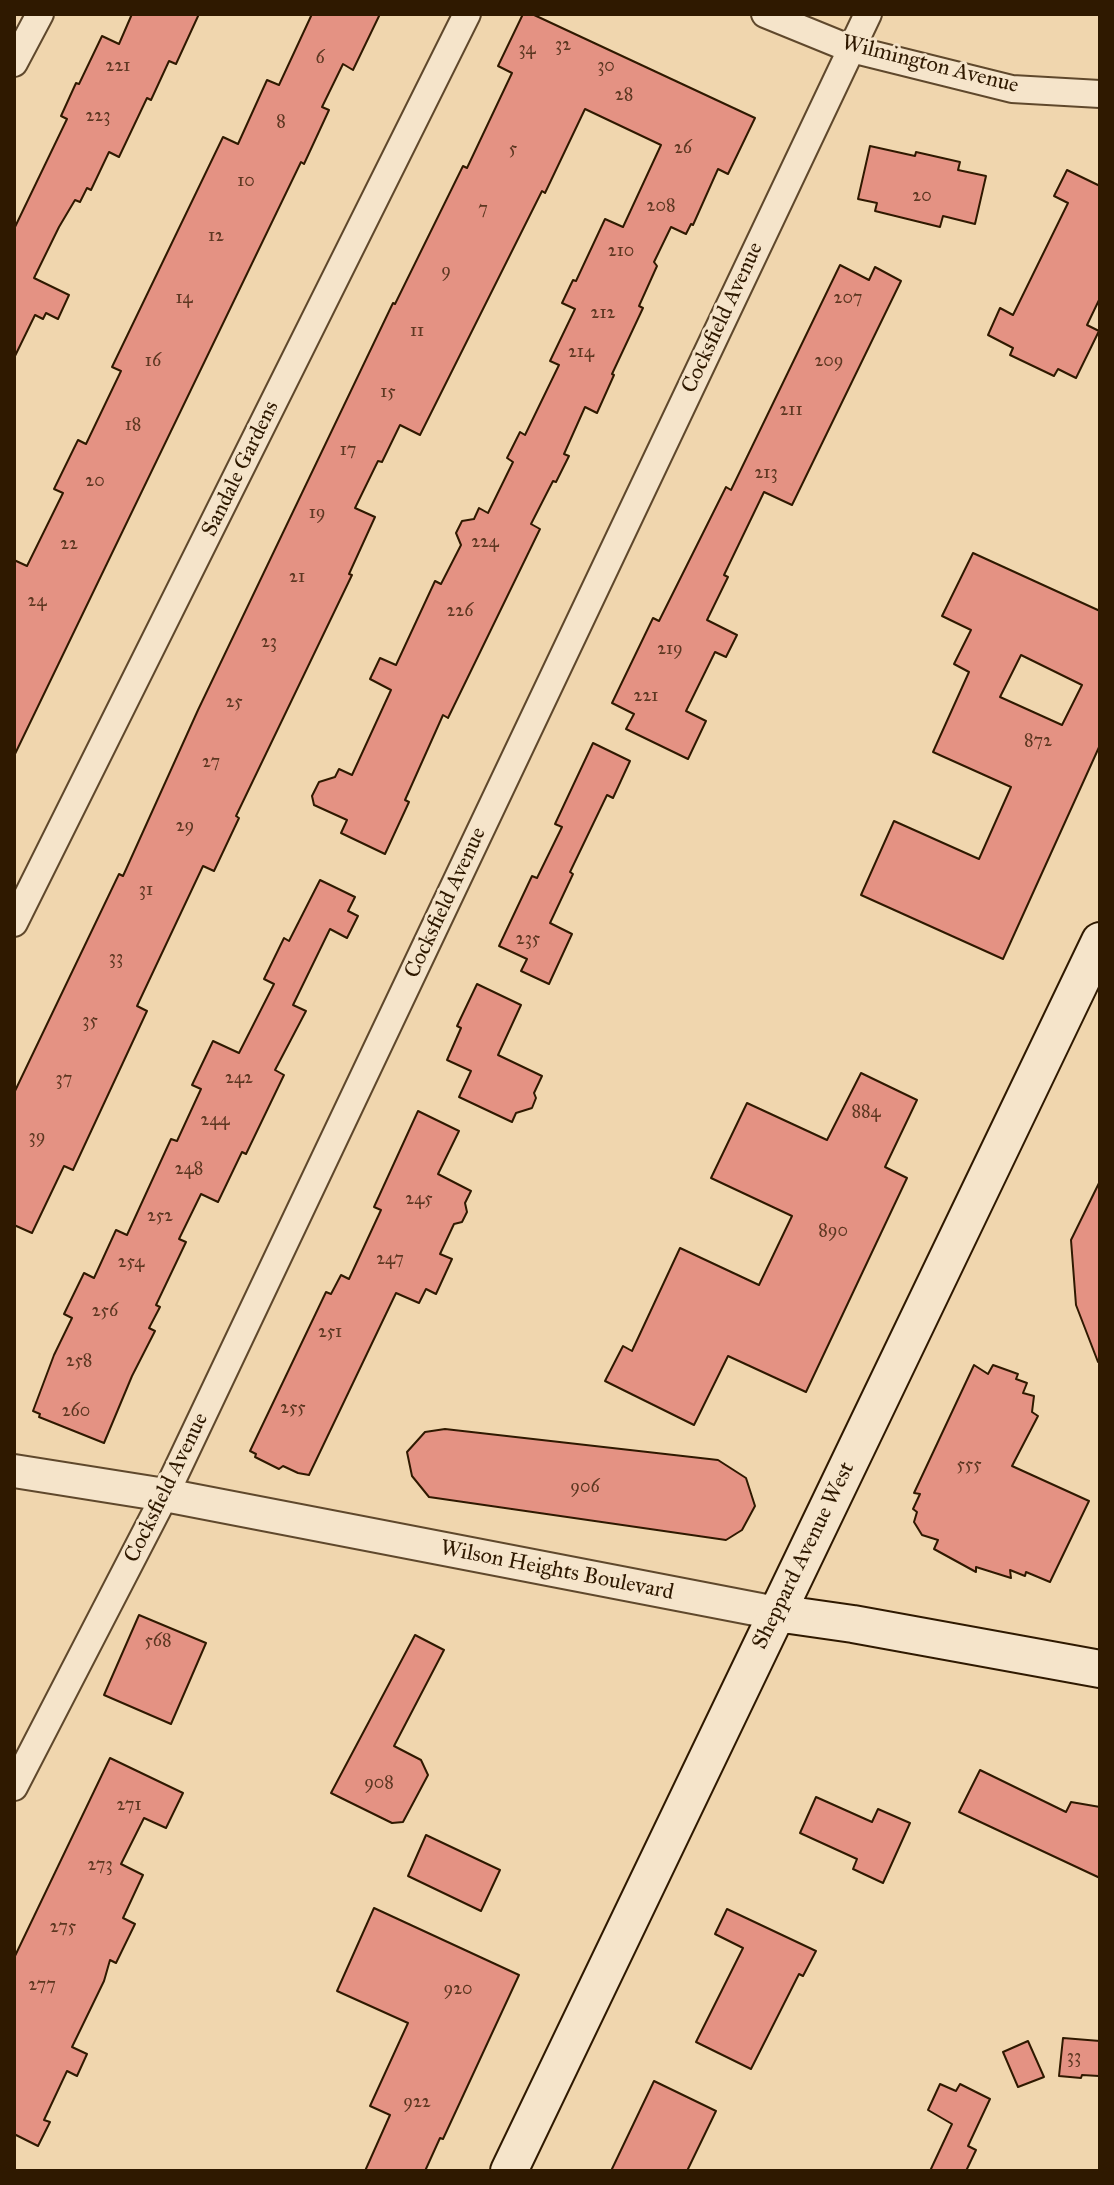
<!DOCTYPE html>
<html>
<head>
<meta charset="utf-8">
<style>
  body { margin:0 }
  #map { position:relative; width:1114px; height:2185px; overflow:hidden; background:#f0d6ae; font-family:"IM FELL Great Primer",serif }
  canvas { display:block }
  .frame { position:absolute; inset:0; border:16px solid #2f1900; pointer-events:none }
</style>
</head>
<body>
<div id="map">
<canvas width="1114" height="2185"></canvas>
<div class="frame"></div>
</div>
<script>
const context = document.querySelector('canvas').getContext('2d');
context.lineJoin = 'round';
function paint(path, color) { context.fillStyle = color; context.fill(path, 'evenodd'); }
function stroke(path, color, width, dash) { context.strokeStyle = color; context.lineWidth = width; context.lineCap = dash ? 'butt' : 'round'; context.setLineDash(dash || []); context.stroke(path); }
function drawText(font, color, halo, rows, align = 'center') {
  context.font = font + ' "IM FELL Great Primer",serif'; context.lineWidth = 6; context.setLineDash([]); context.textBaseline = 'middle'; context.strokeStyle = halo; context.fillStyle = color; for (const [text, x, y, turn = 0] of rows) {
    context.save(); context.translate(x, y); context.rotate((+turn || 0) * Math.PI / 180); context.textAlign = isNaN(turn) ? turn : align; if (halo) context.strokeText(text, 0, 0); context.fillText(text, 0, 0); context.restore();
  }
}
const building = new Path2D(`
  M 132,14 L 199,14 L 176,64 L 169,61 L 151,100 L 147,98 L 119,157 L 109,152 L 91,190 L 87,188 L 80,202 L 75,200 L 59,227 L 34,278 L 69,295 L 58,319 L 46,313 L 43,319 L 35,315 L 14,358 L 14,229 L 67,119 L 61,116 L 76,83 L 79,84 L 102,36 L 119,44 Z
  M 312,14 L 380,14 L 353,70 L 343,64 L 322,107 L 329,110 L 304,164 L 301,162 L 14,756 L 14,560 L 27,566 L 63,493 L 54,489 L 78,440 L 86,444 L 121,371 L 112,367 L 223,137 L 238,144 L 267,80 L 279,85 Z
  M 523,14 L 532,14 L 755,118 L 728,174 L 718,169 L 693,225 L 691,224 L 686,234 L 671,227 L 654,262 L 657,266 L 639,306 L 643,308 L 612,374 L 614,375 L 597,413 L 585,407 L 564,454 L 569,456 L 556,482 L 553,481 L 531,524 L 540,529 L 448,718 L 443,715 L 405,800 L 409,802 L 385,854 L 341,833 L 347,820 L 314,805 L 312,796 L 319,782 L 335,777 L 339,769 L 352,775 L 391,690 L 370,679 L 380,658 L 396,665 L 435,581 L 441,584 L 461,545 L 456,533 L 462,521 L 474,519 L 479,508 L 488,513 L 513,462 L 507,458 L 520,432 L 525,435 L 559,365 L 550,361 L 575,309 L 562,303 L 573,280 L 576,281 L 605,219 L 623,227 L 661,145 L 585,109 L 545,193 L 542,191 L 420,435 L 400,425 L 382,462 L 378,461 L 355,508 L 375,517 L 349,574 L 352,575 L 236,816 L 239,818 L 214,871 L 203,866 L 137,1006 L 147,1011 L 73,1170 L 64,1166 L 32,1233 L 14,1225 L 14,1093 L 119,874 L 123,876 L 198,710 L 393,303 L 395,304 L 463,166 L 467,168 L 512,73 L 498,66 Z
  M 870,146 L 915,156 L 916,152 L 960,162 L 958,170 L 986,176 L 975,224 L 943,216 L 940,227 L 875,211 L 877,203 L 858,199 Z
  M 1067,170 L 1100,186 L 1100,298 L 1087,325 L 1099,331 L 1076,378 L 1058,369 L 1054,376 L 1010,355 L 1013,348 L 988,335 L 1000,308 L 1013,315 L 1068,203 L 1054,196 Z
  M 840,265 L 869,280 L 875,267 L 901,281 L 792,505 L 764,492 L 724,575 L 728,577 L 707,620 L 737,635 L 726,657 L 715,652 L 686,711 L 706,721 L 688,759 L 626,729 L 634,714 L 612,703 L 653,618 L 659,621 L 726,487 L 731,490 Z
  M 973,553 L 1100,611 L 1100,745 L 1003,959 L 861,895 L 894,821 L 979,859 L 1011,787 L 933,752 L 969,672 L 954,664 L 971,630 L 942,616 ZM 1021,655 L 1082,685 L 1062,725 L 1000,697 Z
  M 593,743 L 630,761 L 613,798 L 607,795 L 570,872 L 573,874 L 550,923 L 572,934 L 549,984 L 521,971 L 527,959 L 499,946 L 532,876 L 537,878 L 562,827 L 555,824 Z
  M 320,880 L 355,897 L 348,911 L 358,916 L 347,938 L 330,929 L 293,1005 L 306,1011 L 275,1070 L 284,1075 L 246,1154 L 242,1152 L 218,1202 L 201,1194 L 179,1239 L 186,1242 L 156,1305 L 160,1307 L 149,1328 L 155,1331 L 132,1376 L 104,1443 L 39,1417 L 40,1414 L 33,1411 L 54,1355 L 72,1318 L 64,1314 L 84,1273 L 94,1278 L 116,1230 L 127,1235 L 171,1139 L 177,1141 L 201,1089 L 192,1085 L 213,1041 L 239,1053 L 274,984 L 264,979 L 284,938 L 289,941 Z
  M 477,984 L 521,1005 L 498,1055 L 542,1076 L 534,1093 L 536,1098 L 532,1108 L 516,1113 L 512,1122 L 459,1097 L 471,1071 L 447,1060 L 461,1028 L 457,1026 Z
  M 861,1073 L 917,1100 L 885,1167 L 907,1178 L 806,1392 L 728,1356 L 694,1425 L 605,1381 L 623,1346 L 632,1351 L 680,1248 L 759,1285 L 792,1216 L 711,1178 L 747,1103 L 827,1140 Z
  M 418,1111 L 459,1131 L 438,1174 L 471,1191 L 465,1203 L 467,1212 L 462,1222 L 454,1224 L 440,1254 L 452,1259 L 436,1294 L 426,1289 L 419,1303 L 396,1293 L 309,1475 L 298,1473 L 283,1466 L 279,1469 L 255,1457 L 256,1454 L 250,1451 L 326,1292 L 331,1294 L 341,1275 L 349,1279 L 381,1210 L 374,1207 Z
  M 1100,1181 L 1100,1362 L 1098,1362 L 1076,1305 L 1071,1240 Z
  M 974,1365 L 988,1374 L 993,1365 L 1018,1374 L 1016,1379 L 1027,1383 L 1023,1393 L 1034,1396 L 1032,1412 L 1038,1416 L 1012,1466 L 1089,1501 L 1050,1582 L 1026,1572 L 1025,1576 L 1010,1570 L 1011,1578 L 976,1567 L 976,1572 L 934,1549 L 938,1540 L 922,1535 L 914,1522 L 917,1512 L 913,1509 L 920,1494 L 914,1493 Z
  M 445,1429 L 718,1460 L 746,1478 L 755,1506 L 742,1530 L 726,1540 L 429,1497 L 412,1476 L 407,1452 L 425,1432 Z
  M 139,1615 L 206,1643 L 171,1724 L 104,1695 Z
  M 415,1635 L 444,1650 L 394,1746 L 421,1760 L 428,1775 L 403,1822 L 392,1823 L 331,1793 Z
  M 110,1758 L 183,1793 L 166,1828 L 144,1818 L 121,1864 L 143,1875 L 123,1918 L 135,1924 L 116,1963 L 110,1960 L 104,1981 L 72,2047 L 87,2054 L 77,2076 L 67,2071 L 44,2120 L 50,2122 L 38,2146 L 14,2134 L 14,1958 Z
  M 980,1770 L 1066,1812 L 1071,1802 L 1100,1807 L 1100,1878 L 959,1812 Z
  M 816,1797 L 872,1822 L 878,1809 L 910,1823 L 883,1883 L 853,1869 L 857,1859 L 800,1833 Z
  M 426,1835 L 500,1870 L 481,1911 L 408,1876 Z
  M 374,1908 L 519,1975 L 443,2139 L 440,2138 L 425,2171 L 365,2171 L 390,2115 L 370,2106 L 408,2023 L 337,1991 Z
  M 727,1909 L 816,1951 L 803,1976 L 799,1974 L 751,2069 L 696,2042 L 743,1948 L 715,1934 Z
  M 1063,2038 L 1100,2041 L 1099,2076 L 1082,2075 L 1081,2078 L 1059,2076 Z
  M 1028,2041 L 1044,2077 L 1018,2087 L 1003,2052 Z
  M 654,2081 L 716,2111 L 687,2171 L 611,2171 Z
  M 940,2084 L 956,2091 L 960,2084 L 990,2099 L 968,2146 L 976,2150 L 966,2171 L 930,2171 L 952,2124 L 928,2110 Z`);
const minor = new Path2D(`
  M 765,14 L 851,49 L 1012,89 L 1100,94
  M 14,63 L 40,14
  M 14,923 L 467,14
  M 14,1787 L 165,1495 L 868,14`);
const tertiary = new Path2D(`
  M 14,1471 L 165,1495 L 776,1613`);
const secondary = new Path2D(`
  M 776,1613 L 853,1624 L 1100,1669
  M 509,2171 L 1100,941`);
const numberNames = [
  ["32",563,46],
  ["34",527,50],
  ["6",320,59],
  ["221",118,67],
  ["30",606,67],
  ["28",624,96],
  ["223",98,117],
  ["8",281,123],
  ["26",683,149],
  ["5",513,150],
  ["10",246,182],
  ["20",922,197],
  ["208",661,207],
  ["7",483,210],
  ["12",216,237],
  ["210",621,252],
  ["9",446,272],
  ["14",184,299],
  ["207",848,299],
  ["212",603,314],
  ["11",417,332],
  ["214",581,353],
  ["16",153,362],
  ["209",829,362],
  ["15",388,393],
  ["211",791,411],
  ["18",133,426],
  ["17",348,451],
  ["213",766,474],
  ["20",95,482],
  ["19",317,514],
  ["224",485,543],
  ["22",69,545],
  ["21",297,578],
  ["24",37,602],
  ["226",460,612],
  ["23",269,643],
  ["219",670,650],
  ["221",646,697],
  ["25",234,703],
  ["872",1038,742],
  ["27",211,763],
  ["29",185,827],
  ["31",146,891],
  ["235",528,940],
  ["33",116,959],
  ["35",90,1022],
  ["242",239,1079],
  ["37",64,1080],
  ["884",866,1113],
  ["244",215,1121],
  ["39",37,1138],
  ["248",189,1170],
  ["245",419,1200],
  ["252",160,1217],
  ["890",833,1232],
  ["247",390,1260],
  ["254",131,1263],
  ["256",105,1312],
  ["251",330,1333],
  ["258",79,1362],
  ["255",293,1409],
  ["260",76,1412],
  ["555",969,1466],
  ["906",585,1488],
  ["568",158,1642],
  ["908",379,1784],
  ["271",129,1806],
  ["273",100,1866],
  ["275",63,1928],
  ["277",42,1986],
  ["920",458,1990],
  ["33",1074,2058],
  ["922",417,2103]
];
const streetNames = [
  ["Wilmington Avenue",930,65,14],
  ["Cocksfield Avenue",723,318,-65],
  ["Sandale Gardens",241,469,-64],
  ["Cocksfield Avenue",446,903,-65],
  ["Cocksfield Avenue",167,1488,-64],
  ["Sheppard Avenue West",804,1556,-64],
  ["Wilson Heights Boulevard",557,1571,11]
];
paint(building, '#e49283');
stroke(building, '#2f1900', 2);
stroke(minor, '#5f482c', 30);
stroke(tertiary, '#5f482c', 36);
stroke(secondary, '#2f1900', 40);
stroke(minor, '#f5e4ca', 26);
stroke(tertiary, '#f5e4ca', 32);
stroke(secondary, '#f5e4ca', 36);
drawText('18px', '#5c3721', null, numberNames);
drawText('22px', '#2f1900', '#f5e4ca', streetNames);
</script>
</body>
</html>
